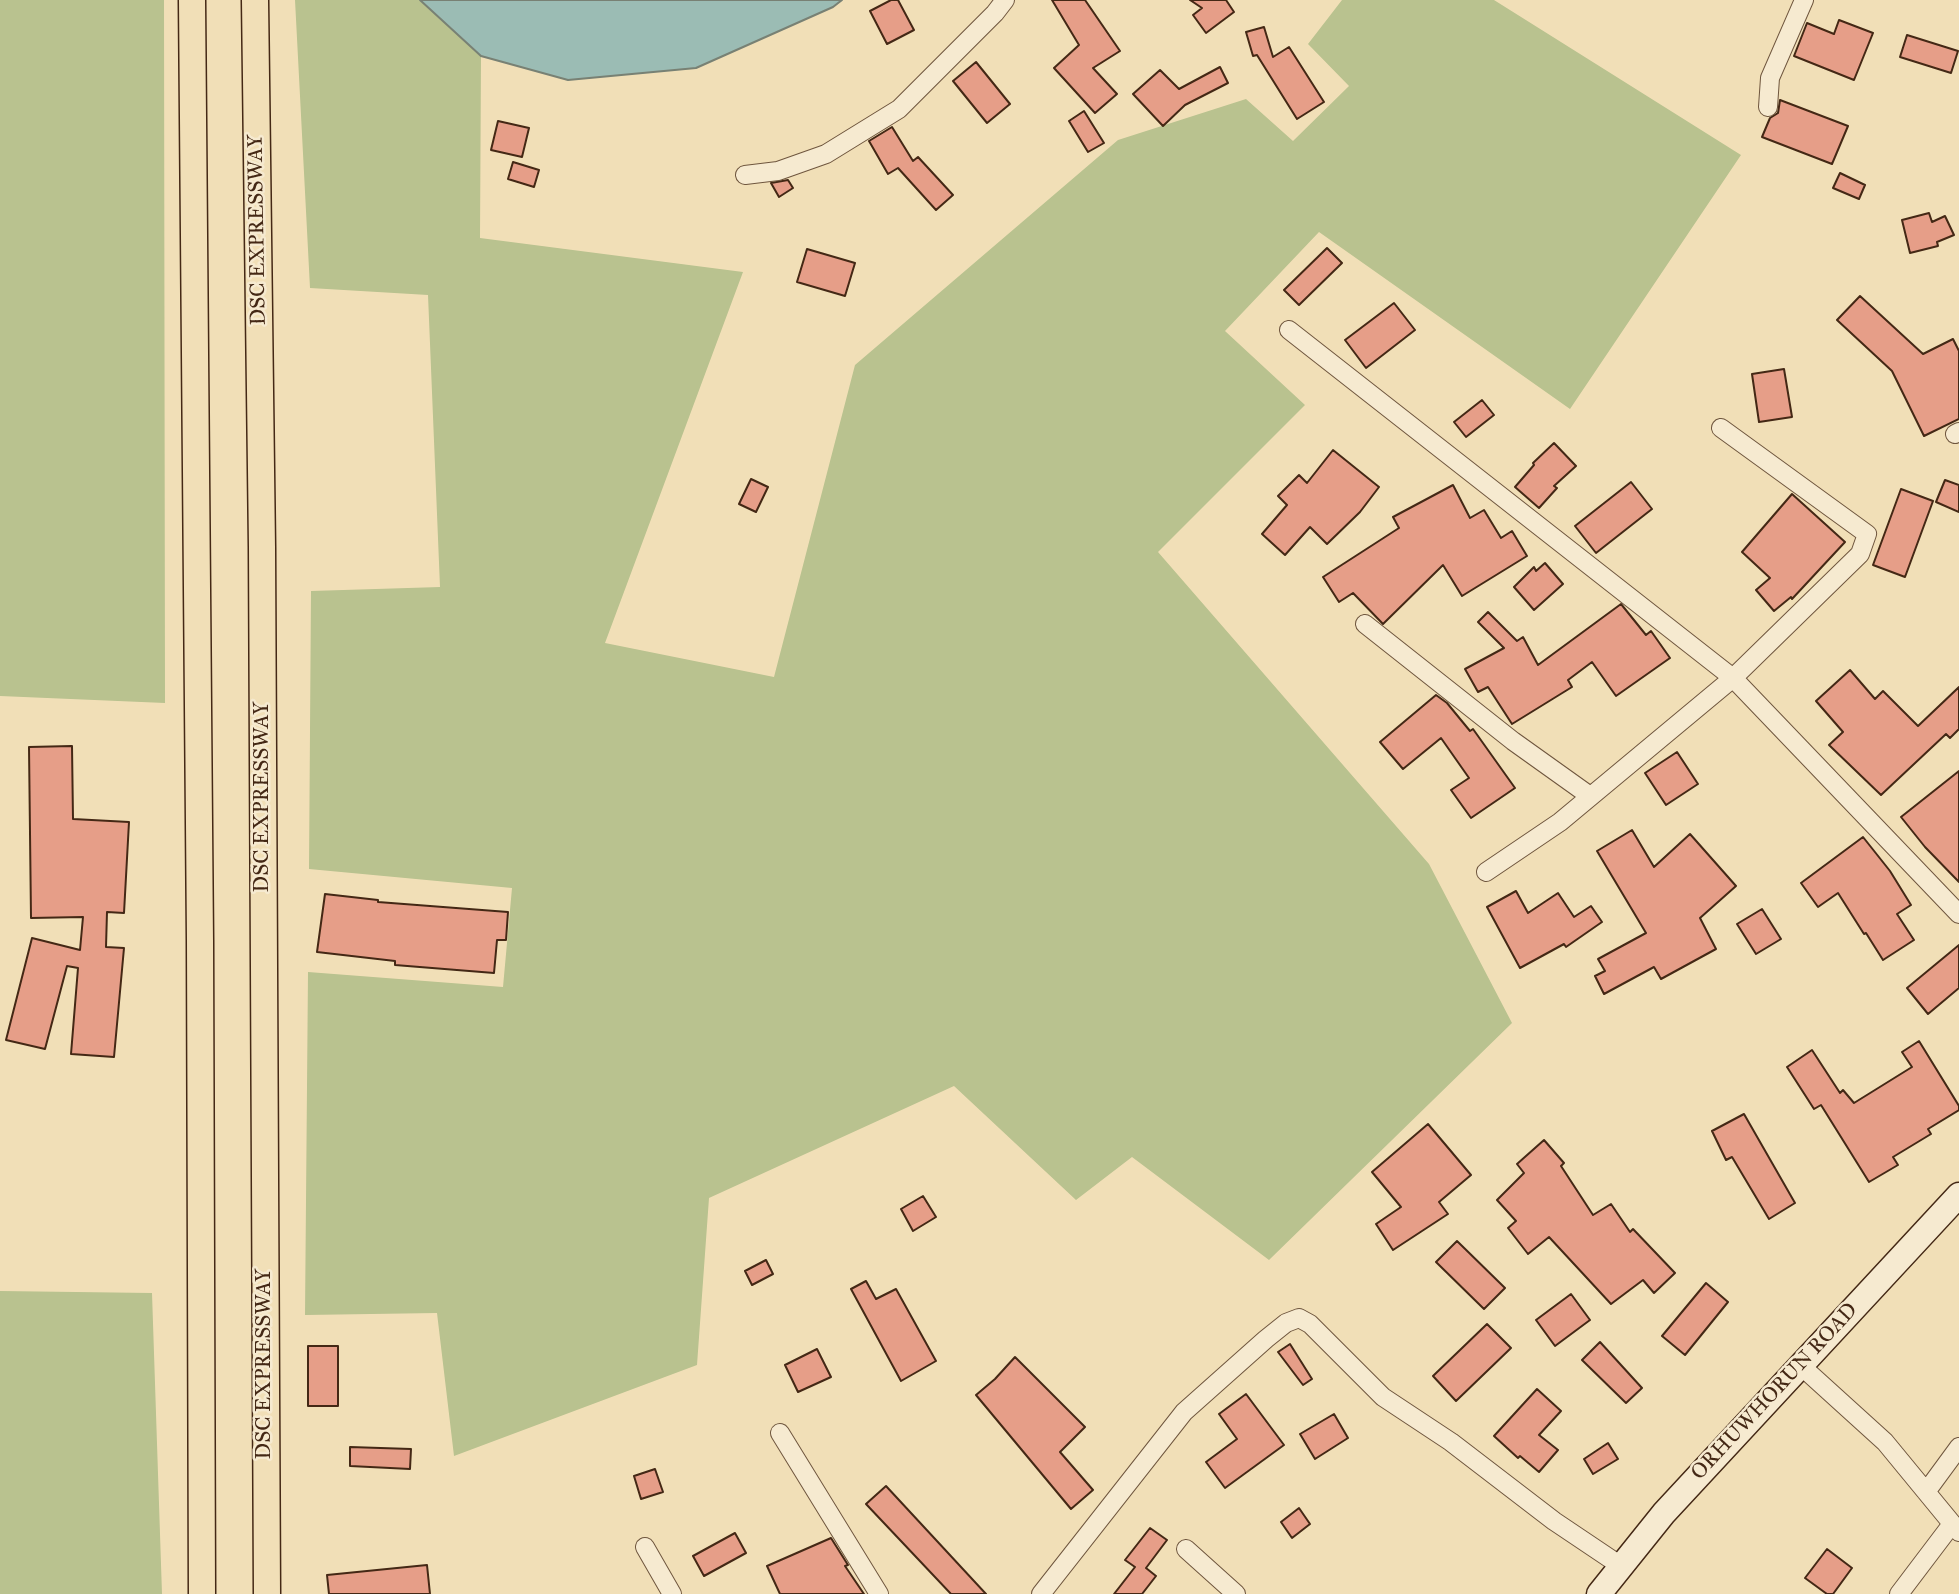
<!DOCTYPE html>
<html>
<head>
<meta charset="utf-8">
<style>
  body { margin:0 }
  canvas { display:block; background:#f1dfb7 }
</style>
</head>
<body>
<canvas width="1959" height="1594"></canvas>
<script>
const context = document.querySelector('canvas').getContext('2d');
context.lineJoin = 'round';
function paint(path, color) { context.fillStyle = color; context.fill(path, 'evenodd'); }
function stroke(path, color, width, dash) { context.strokeStyle = color; context.lineWidth = width; context.lineCap = dash ? 'butt' : 'round'; context.setLineDash(dash || []); context.stroke(path); }
function drawText(font, color, halo, rows, align = 'center') {
  context.font = font + ' "IM FELL Great Primer",serif'; context.lineWidth = 5; context.setLineDash([]); context.textBaseline = 'middle'; context.strokeStyle = halo; context.fillStyle = color; for (const [text, x, y, turn = 0] of rows) {
    context.save(); context.translate(x, y); context.rotate((+turn || 0) * Math.PI / 180); context.textAlign = isNaN(turn) ? turn : align; if (halo) context.strokeText(text, 0, 0); context.fillText(text, 0, 0); context.restore();
  }
}
const green = new Path2D(`
  M 0,0 L 164,0 L 165,703 L 0,696 Z
  M 295,0 L 420,0 L 481,56 L 480,238 L 743,272 L 605,643 L 774,677 L 855,365 L 1118,140 L 1246,99 L 1293,141 L 1349,86 L 1308,44 L 1342,0 L 1494,0 L 1741,155 L 1570,409 L 1319,232 L 1225,331 L 1305,405 L 1158,552 L 1429,864 L 1512,1023 L 1269,1260 L 1132,1157 L 1076,1200 L 954,1086 L 709,1198 L 697,1365 L 454,1456 L 437,1313 L 305,1315 L 308,972 L 503,987 L 512,888 L 309,869 L 311,591 L 440,587 L 428,295 L 310,288 Z
  M 0,1291 L 152,1293 L 162,1594 L 0,1594 Z`);
const water = new Path2D(`
  M 420,0 L 842,0 L 833,7 L 696,68 L 568,80 L 481,56 Z`);
const building = new Path2D(`
  M 891,0 L 898,0 L 914,30 L 887,44 L 870,11 Z
  M 1052,0 L 1085,0 L 1120,51 L 1093,68 L 1117,94 L 1095,113 L 1054,68 L 1079,45 Z
  M 1190,0 L 1226,0 L 1234,12 L 1206,33 L 1193,15 L 1202,8 Z
  M 1839,20 L 1873,33 L 1854,80 L 1794,56 L 1807,23 L 1834,34 Z
  M 1264,27 L 1273,57 L 1289,47 L 1324,102 L 1297,119 L 1257,55 L 1253,56 L 1246,32 Z
  M 1907,35 L 1958,51 L 1951,73 L 1900,57 Z
  M 976,62 L 1010,104 L 987,123 L 953,81 Z
  M 1220,67 L 1228,83 L 1185,105 L 1163,126 L 1133,94 L 1160,70 L 1179,89 Z
  M 1780,100 L 1848,126 L 1832,164 L 1762,137 L 1770,118 L 1778,113 Z
  M 1084,111 L 1104,143 L 1088,152 L 1069,121 Z
  M 498,121 L 529,128 L 522,157 L 491,150 Z
  M 892,127 L 913,161 L 918,157 L 953,195 L 936,210 L 898,168 L 888,174 L 869,141 Z
  M 513,162 L 539,170 L 534,187 L 508,179 Z
  M 1840,173 L 1865,185 L 1859,199 L 1833,188 Z
  M 788,180 L 793,188 L 779,197 L 771,183 Z
  M 1929,213 L 1932,222 L 1945,216 L 1954,235 L 1937,242 L 1938,246 L 1910,253 L 1902,220 Z
  M 1327,248 L 1342,263 L 1299,305 L 1284,290 Z
  M 807,249 L 855,263 L 845,296 L 797,282 Z
  M 1860,296 L 1923,354 L 1953,339 L 1959,351 L 1959,419 L 1924,436 L 1892,371 L 1837,320 Z
  M 1394,303 L 1415,330 L 1366,368 L 1345,340 Z
  M 1784,369 L 1792,417 L 1759,422 L 1752,374 Z
  M 1482,400 L 1494,415 L 1466,437 L 1454,422 Z
  M 1554,443 L 1576,466 L 1554,486 L 1557,488 L 1539,508 L 1515,487 L 1534,465 L 1533,463 Z
  M 1333,450 L 1379,487 L 1360,512 L 1327,544 L 1310,527 L 1285,555 L 1262,534 L 1287,505 L 1278,496 L 1299,475 L 1307,483 Z
  M 751,479 L 768,487 L 756,512 L 739,504 Z
  M 1945,480 L 1959,485 L 1959,512 L 1936,502 Z
  M 1631,482 L 1652,509 L 1596,553 L 1575,526 Z
  M 1453,485 L 1470,518 L 1484,510 L 1501,538 L 1512,531 L 1527,556 L 1462,596 L 1443,565 L 1383,624 L 1353,593 L 1339,602 L 1323,577 L 1399,528 L 1393,517 Z
  M 1901,489 L 1933,501 L 1905,577 L 1873,565 Z
  M 1792,494 L 1845,542 L 1792,599 L 1791,597 L 1774,611 L 1756,590 L 1770,578 L 1742,552 Z
  M 1545,563 L 1563,584 L 1534,610 L 1514,587 L 1534,567 L 1536,571 Z
  M 1621,604 L 1646,635 L 1651,631 L 1670,658 L 1616,696 L 1592,662 L 1568,680 L 1572,687 L 1512,724 L 1488,687 L 1478,692 L 1465,669 L 1504,648 L 1478,622 L 1488,612 L 1517,641 L 1523,637 L 1538,665 Z
  M 1850,670 L 1875,699 L 1883,691 L 1918,726 L 1959,687 L 1959,729 L 1950,738 L 1946,734 L 1881,795 L 1829,745 L 1843,732 L 1816,701 Z
  M 1436,695 L 1447,703 L 1470,731 L 1473,729 L 1515,788 L 1471,818 L 1451,790 L 1469,778 L 1441,738 L 1403,769 L 1380,742 Z
  M 72,746 L 73,819 L 129,822 L 124,913 L 107,912 L 106,947 L 124,948 L 114,1057 L 71,1054 L 78,968 L 67,966 L 45,1049 L 6,1040 L 32,938 L 80,950 L 83,917 L 31,918 L 29,747 Z
  M 1677,752 L 1698,784 L 1666,805 L 1645,773 Z
  M 1959,771 L 1959,882 L 1925,847 L 1901,817 Z
  M 1632,830 L 1654,867 L 1690,834 L 1736,886 L 1700,918 L 1716,949 L 1661,979 L 1654,967 L 1604,994 L 1595,976 L 1605,971 L 1598,959 L 1646,933 L 1597,851 Z
  M 1863,837 L 1890,871 L 1911,905 L 1897,914 L 1914,940 L 1883,960 L 1866,933 L 1864,934 L 1838,893 L 1818,907 L 1801,883 Z
  M 1516,891 L 1528,913 L 1558,893 L 1574,917 L 1591,906 L 1602,922 L 1566,947 L 1564,944 L 1520,968 L 1487,907 Z
  M 325,894 L 378,900 L 378,902 L 508,912 L 506,940 L 497,940 L 494,973 L 395,965 L 395,961 L 317,952 Z
  M 1762,909 L 1781,939 L 1756,954 L 1737,924 Z
  M 1959,945 L 1959,988 L 1928,1014 L 1907,988 Z
  M 1919,1041 L 1959,1106 L 1959,1110 L 1928,1129 L 1931,1134 L 1893,1157 L 1898,1165 L 1869,1182 L 1821,1105 L 1814,1109 L 1787,1067 L 1812,1050 L 1840,1093 L 1843,1090 L 1854,1103 L 1912,1067 L 1902,1052 Z
  M 1744,1114 L 1795,1203 L 1769,1219 L 1732,1157 L 1726,1160 L 1712,1131 Z
  M 1428,1124 L 1471,1175 L 1439,1202 L 1448,1214 L 1393,1250 L 1376,1224 L 1401,1207 L 1372,1172 Z
  M 1544,1140 L 1564,1163 L 1561,1166 L 1593,1215 L 1611,1204 L 1630,1232 L 1633,1229 L 1675,1273 L 1654,1293 L 1643,1280 L 1611,1304 L 1549,1237 L 1528,1254 L 1508,1228 L 1516,1221 L 1497,1200 L 1524,1173 L 1517,1164 Z
  M 923,1196 L 936,1217 L 913,1231 L 901,1209 Z
  M 1457,1241 L 1505,1288 L 1484,1309 L 1436,1262 Z
  M 766,1260 L 773,1274 L 752,1285 L 745,1271 Z
  M 866,1281 L 876,1299 L 896,1289 L 936,1361 L 901,1381 L 851,1289 Z
  M 1706,1283 L 1728,1302 L 1685,1355 L 1662,1336 Z
  M 1571,1294 L 1590,1320 L 1555,1346 L 1536,1320 Z
  M 1487,1324 L 1511,1348 L 1456,1401 L 1433,1376 Z
  M 1600,1342 L 1642,1388 L 1626,1403 L 1582,1360 Z
  M 1290,1344 L 1312,1379 L 1303,1385 L 1278,1352 Z
  M 308,1346 L 338,1346 L 338,1406 L 308,1406 Z
  M 817,1349 L 831,1377 L 798,1392 L 785,1365 Z
  M 1015,1357 L 1085,1427 L 1060,1452 L 1093,1490 L 1071,1509 L 976,1395 L 995,1379 Z
  M 1537,1389 L 1561,1411 L 1539,1435 L 1558,1450 L 1539,1472 L 1520,1456 L 1518,1458 L 1494,1436 Z
  M 1246,1394 L 1284,1445 L 1225,1488 L 1206,1462 L 1237,1439 L 1219,1414 Z
  M 1334,1414 L 1348,1438 L 1315,1459 L 1300,1434 Z
  M 1608,1443 L 1618,1459 L 1593,1474 L 1584,1459 Z
  M 350,1447 L 411,1449 L 410,1469 L 350,1466 Z
  M 655,1469 L 663,1492 L 641,1499 L 634,1476 Z
  M 886,1486 L 986,1594 L 951,1594 L 866,1504 Z
  M 1299,1508 L 1310,1524 L 1292,1538 L 1281,1522 Z
  M 1150,1528 L 1167,1540 L 1146,1568 L 1156,1576 L 1142,1594 L 1114,1594 L 1135,1567 L 1125,1560 Z
  M 735,1533 L 746,1553 L 704,1576 L 693,1556 Z
  M 831,1538 L 848,1565 L 845,1566 L 864,1594 L 780,1594 L 767,1566 Z
  M 1827,1549 L 1852,1568 L 1833,1594 L 1827,1594 L 1805,1578 Z
  M 427,1565 L 430,1594 L 329,1594 L 327,1575 Z`);
const street = new Path2D(`
  M 1768,107 L 1770,78 L 1804,0
  M 745,175 L 778,171 L 826,154 L 899,109 L 995,13 L 1005,0
  M 1289,330 L 1733,678 L 1959,914
  M 1955,434 L 1959,432
  M 1365,624 L 1513,741 L 1590,796
  M 1486,872 L 1560,822 L 1733,678 L 1860,554 L 1867,534 L 1721,428
  M 1799,1364 L 1885,1442 L 1959,1532
  M 780,1433 L 879,1594
  M 1926,1492 L 1959,1447
  M 645,1547 L 672,1594
  M 1186,1549 L 1236,1594
  M 1041,1594 L 1184,1412 L 1266,1339 L 1286,1323 L 1299,1318 L 1310,1324 L 1383,1397 L 1451,1442 L 1554,1521 L 1621,1566
  M 1899,1594 L 1952,1524`);
const secondary = new Path2D(`
  M 1599,1594 L 1664,1513 L 1959,1195`);
const primary = new Path2D(`
  M 192,0 L 200,940 L 202,1594
  M 255,0 L 262,547 L 267,1594`);
const streetNames = [
  ["DSC EXPRESSWAY",258,230,-91],
  ["DSC EXPRESSWAY",263,797,-90],
  ["DSC EXPRESSWAY",265,1364,-90],
  ["ORHUWHORUN ROAD",1775,1392,-47]
];
paint(green, '#b9c28f');
paint(water, '#9bbcb4');
stroke(water, '#788174', 2);
paint(building, '#e69e88');
stroke(building, '#442815', 2);
stroke(street, '#6f563e', 20);
stroke(secondary, '#442815', 27);
stroke(primary, '#442815', 29);
stroke(street, '#f6ead0', 18);
stroke(secondary, '#f6ead0', 24);
stroke(primary, '#f1dfb7', 26);
drawText('21px', '#442815', '#f6ead0', streetNames);
</script>
</body>
</html>
